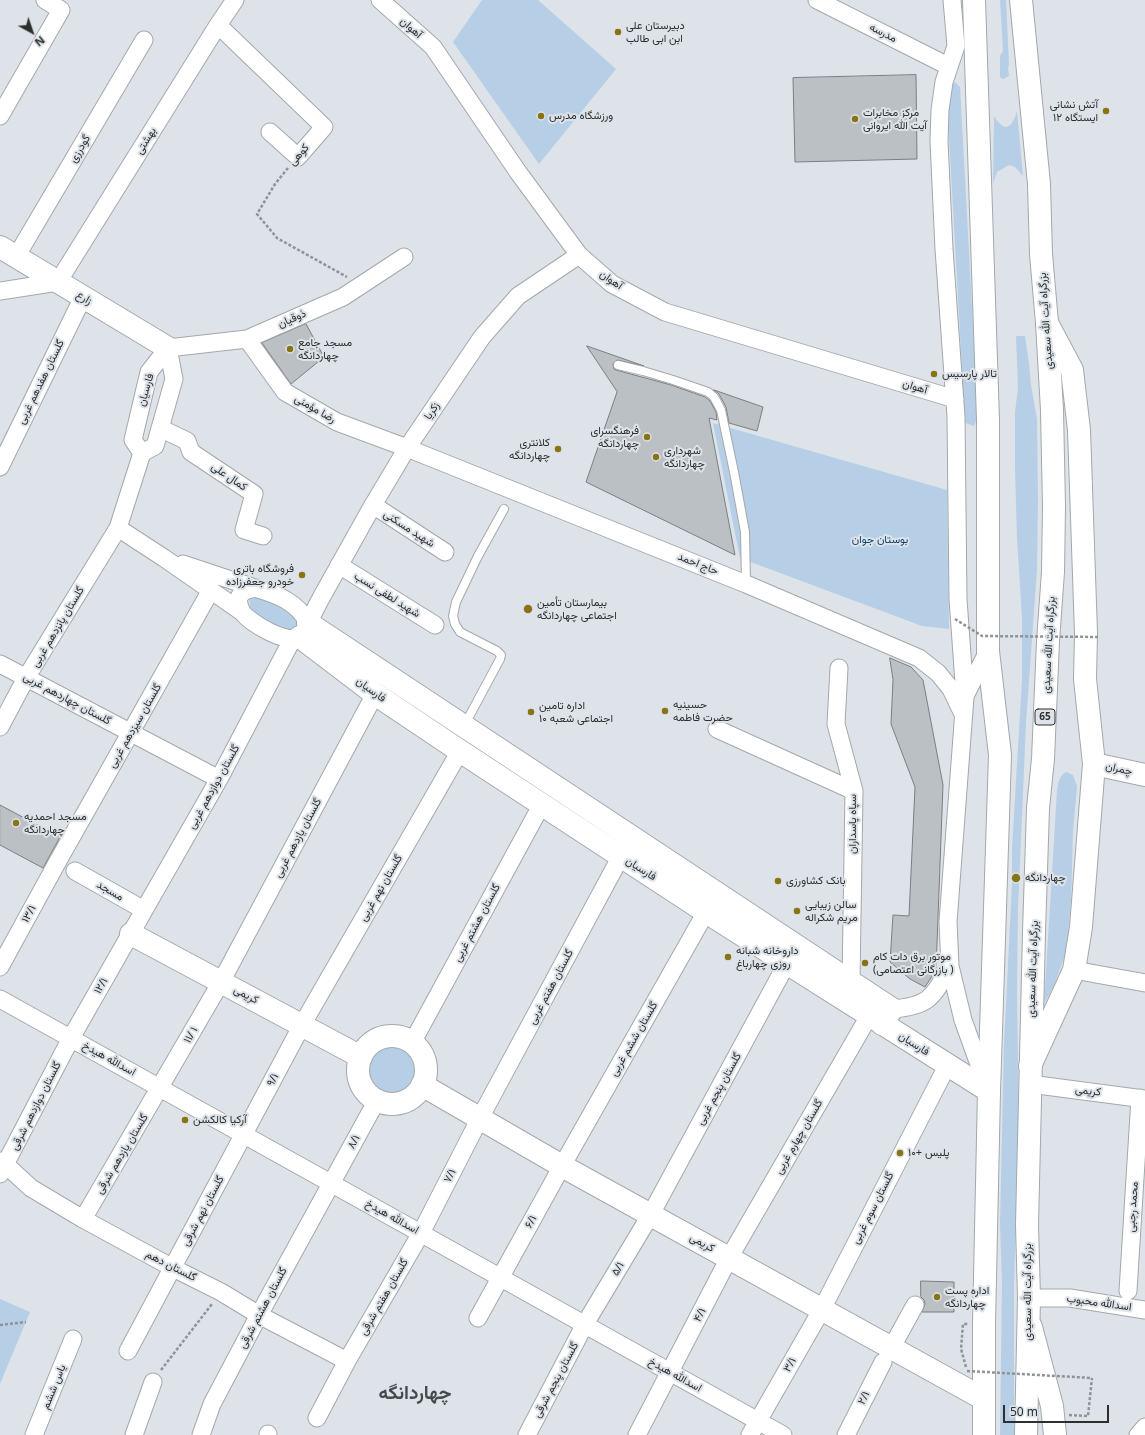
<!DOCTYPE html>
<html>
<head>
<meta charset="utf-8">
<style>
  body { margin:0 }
  #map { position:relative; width:1145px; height:1435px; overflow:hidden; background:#dde3e8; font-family:"Noto Sans",sans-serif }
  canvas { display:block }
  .north { position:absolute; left:12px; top:12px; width:40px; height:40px; -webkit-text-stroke:3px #dde3e8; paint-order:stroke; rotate:140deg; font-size:11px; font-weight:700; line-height:16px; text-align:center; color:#2c2e2f }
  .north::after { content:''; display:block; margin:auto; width:14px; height:18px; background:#2c2e2f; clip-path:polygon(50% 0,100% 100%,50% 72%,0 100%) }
  .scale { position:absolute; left:1003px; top:1405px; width:106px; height:18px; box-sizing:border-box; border:2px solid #2c2e2f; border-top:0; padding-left:5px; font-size:12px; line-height:14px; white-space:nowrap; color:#2c2e2f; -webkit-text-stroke:3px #dde3e8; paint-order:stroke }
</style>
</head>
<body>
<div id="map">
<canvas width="1145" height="1435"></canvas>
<div class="north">N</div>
<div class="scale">50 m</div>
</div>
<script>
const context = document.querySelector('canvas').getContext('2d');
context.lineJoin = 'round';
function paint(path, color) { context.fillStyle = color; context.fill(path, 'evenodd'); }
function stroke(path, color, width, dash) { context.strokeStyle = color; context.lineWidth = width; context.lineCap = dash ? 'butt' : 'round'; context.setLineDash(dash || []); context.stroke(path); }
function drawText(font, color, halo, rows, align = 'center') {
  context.font = font + ' "Noto Sans",Vazirmatn,sans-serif'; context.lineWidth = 4; context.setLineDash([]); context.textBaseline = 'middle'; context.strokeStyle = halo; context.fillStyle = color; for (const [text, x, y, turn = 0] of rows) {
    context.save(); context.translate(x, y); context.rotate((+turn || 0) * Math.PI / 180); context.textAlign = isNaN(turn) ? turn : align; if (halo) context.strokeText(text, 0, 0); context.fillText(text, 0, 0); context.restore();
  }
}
const green = new Path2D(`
  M 482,0 L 538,0 L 616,69 L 539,164 L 453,42 Z
  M 1000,0 L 1006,0 L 1009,64 L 1008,68 L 1009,76 L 1003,79 L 1000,77 L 1000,56 L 1003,51 Z
  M 955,82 L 960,87 L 978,416 L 974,426 L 965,423 L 948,119 L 950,88 Z
  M 1017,111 L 1023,176 L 1015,167 L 1009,165 L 997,172 L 993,183 L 994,116 C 1005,134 1012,128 1017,111 Z
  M 1016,336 L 1025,336 L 1029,364 L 1031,385 L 1037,419 L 1038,499 L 1037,570 L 1026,723 L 1018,909 L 1017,991 L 1019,1126 L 1014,1284 L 1014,1435 L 1000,1435 L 1002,1283 L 1000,1223 L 1004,1044 L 1012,884 L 1012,848 L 1022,680 L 1022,618 L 1017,538 L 1015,469 L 1015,412 L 1018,388 Z
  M 713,423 L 947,490 L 949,629 L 922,626 L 740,558 Z
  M 255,595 L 283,606 L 297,620 L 296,625 C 294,627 291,629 288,630 C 277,631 257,614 250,607 L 249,598 Z
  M 1066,772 L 1073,775 L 1077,786 L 1073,832 L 1071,901 L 1067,945 L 1064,958 L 1054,985 L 1044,1004 L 1057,791 C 1058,783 1059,776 1066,772 Z
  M368 1071a25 25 0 1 1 50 0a25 25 0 1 1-50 0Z
  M 0,1299 L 30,1312 L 0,1384 Z`);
const building = new Path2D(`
  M 916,75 L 917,159 L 795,162 L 793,78 Z
  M 306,324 L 324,357 L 291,384 L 262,343 Z
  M 587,346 L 644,366 L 617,360 L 613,364 L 614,369 L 616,370 L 671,385 L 705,397 L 710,401 L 716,412 L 717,420 L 709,418 L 735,555 L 586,482 L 617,392 Z
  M 714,390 L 763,407 L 757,431 L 729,423 L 726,407 L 719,394 Z
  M 890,658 L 911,667 L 923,680 L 943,785 L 936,970 L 925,987 L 910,979 L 890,962 L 893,915 L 909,916 L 915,787 L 891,724 L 893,680 Z
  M 0,805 L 60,837 L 43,868 L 0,845 Z
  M 921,1281 L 954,1282 L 954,1312 L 922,1312 L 925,1304 L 924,1300 L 921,1297 Z`);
const path = new Path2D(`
  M 288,168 L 275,184 L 257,214 L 277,238 L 347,277
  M 0,1325 L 26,1322
  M 966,1367 L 961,1349 L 963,1324 L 968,1324
  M 161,1370 L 212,1304
  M 1069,1415 L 1088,1416 L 1092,1378`);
const lane = new Path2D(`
  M 618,365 L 643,371 L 673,380 L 708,392 L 714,397 L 721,410 L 734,472 L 745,532 L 746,584
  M 464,726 L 500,659 L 501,655 L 497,651 L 460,632 L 455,624 L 453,616 L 456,602 L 478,556 L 504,509`);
const street = new Path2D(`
  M 380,0 L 433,47 L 518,172 L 579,255 L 612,284 L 665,312 L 955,399
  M 817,0 L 948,66
  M 952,0 L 956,46 L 944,82 L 940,110 L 939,141 L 944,249 L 956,417 L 958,599 L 965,697 L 948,922 L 950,966 L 963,1020 L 986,1084
  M 218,25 L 324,127 L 298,157 L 270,132
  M 0,116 L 61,10 L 45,0
  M 16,257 L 144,40
  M 0,291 L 58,282 L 218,25 L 235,0
  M 247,339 L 285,392 L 337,422 L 407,448 L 746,584 L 919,658 L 938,673 L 951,689 L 962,712
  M 168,348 L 174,379 L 155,446 L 142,453 L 118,528 L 164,558 L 242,612
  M 168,348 L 247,339 L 343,297 L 404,257
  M 160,428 L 187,441 L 191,452 L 254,494 L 244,530 L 263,536
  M 142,453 L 133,440 L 149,372 L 168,348
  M 0,467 L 83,297
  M 373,505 L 445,552
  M 183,564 L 255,588
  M 339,565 L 435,625
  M 255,588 C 276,594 298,602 308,623 C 307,628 305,633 300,637 C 287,645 250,623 242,612 C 240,609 239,604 238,600 C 241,591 246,590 255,588 Z
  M 308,623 L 321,598 L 373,505 L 407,448 L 482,337 L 518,296 L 579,255
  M 0,664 L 219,779
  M 839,668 L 836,724 L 854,791 L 851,982
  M 965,696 L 988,651
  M 0,727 L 26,678 L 118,528
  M 717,729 L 854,791
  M 75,871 L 144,910
  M 0,967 L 58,861 L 211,590
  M 1074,970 L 1145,983
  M 0,999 L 783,1435
  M 892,1009 C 930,1006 933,997 950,966
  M 412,1043 L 542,804
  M 1030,1084 L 1145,1099
  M 0,1161 L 6,1165 L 31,1188 L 83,1219 L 173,1268 L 221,1292 L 259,1315 L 347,1361
  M 0,1174 L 71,1038 L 219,779 L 293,638
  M 83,1219 L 221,982 L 375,694
  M 1128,1291 L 1140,1098
  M 1029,1298 L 1070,1298 L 1145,1310
  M 478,1318 L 562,1166 L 706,912
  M 892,1347 L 915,1305
  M 128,1351 L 302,1025 L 460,751
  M 317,1418 L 347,1361 L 421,1233 L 480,1118 L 621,856
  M 34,1435 L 73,1339
  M 134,1435 L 153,1382
  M 201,1435 L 212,1404 L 259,1315 L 377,1100
  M 268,1435 L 268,1434
  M 527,1435 L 585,1324 L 651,1214 L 787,963
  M 637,1435 L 729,1258 L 869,1016
  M 750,1435 L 822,1309 L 947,1066
  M 846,1435 L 883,1362
  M 1138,1435 L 1145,1427`);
const secondary = new Path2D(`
  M 0,247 L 168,348
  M 308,623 L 892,1009 L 882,1024
  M 300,637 L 375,694 L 460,751 L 706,912 L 989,1091
  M 1094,764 L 1145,775
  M 131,934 L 361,1057
  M358 1070a34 34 0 1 1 68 0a34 34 0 1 1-68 0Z
  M 1030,1066 L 1074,970 L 1081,927 L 1094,764 L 1085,679 L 1086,633 L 1079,430 L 1072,370 L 1047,323
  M 422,1085 L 562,1166 L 984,1399
  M 1031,1327 L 1052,1406 L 1055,1435`);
const highway = new Path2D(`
  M 974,0 L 988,420 L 988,651 L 1000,755 L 989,1091 L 984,1324 L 984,1435
  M 1021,0 L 1039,184 L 1041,254 L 1047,323 L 1052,410 L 1054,507 L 1053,572 L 1048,641 L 1043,759 L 1038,808 L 1034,932 L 1027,1225 L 1029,1298 L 1026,1435`);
const pathBridge = new Path2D(`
  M 955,619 L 982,636 L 1100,637
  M 967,1371 L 1092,1378`);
const markers = [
  [618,32,4,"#877416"],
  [1106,111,4,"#877416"],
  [541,116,4,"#877416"],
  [855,119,4,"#877416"],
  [290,349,4,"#877416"],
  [934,374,4,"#877416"],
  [647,437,4,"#877416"],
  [558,449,4,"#877416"],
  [656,457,4,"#877416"],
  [302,575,4,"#877416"],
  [528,609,5,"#877416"],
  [665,711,4,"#877416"],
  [531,712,4,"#877416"],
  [16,823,4,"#877416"],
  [1016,878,5,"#877416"],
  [778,881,4,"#877416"],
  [797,911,4,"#877416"],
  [728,957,4,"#877416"],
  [865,963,4,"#877416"],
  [185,1120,4,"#877416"],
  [900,1153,4,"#877416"],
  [937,1297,4,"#877416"]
];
const shields = [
  [1045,717,20]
];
const shieldNames = [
  ["65",1045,717]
];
const poiNames = [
  ["دبیرستان علی",626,26],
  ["ابن ابی طالب",626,39],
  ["آتش نشانی",1098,105,"right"],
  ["ایستگاه ۱۲",1098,118,"right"],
  ["مرکز مخابرات",863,113],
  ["آیت الله ایروانی",863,126],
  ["ورزشگاه مدرس",549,116],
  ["مسجد جامع",298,343],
  ["چهاردانگه",298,356],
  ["تالار پارسیس",942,374],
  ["فرهنگسرای",639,431,"right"],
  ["چهاردانگه",639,444,"right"],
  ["کلانتری",550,443,"right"],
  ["چهاردانگه",550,456,"right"],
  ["شهرداری",664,451],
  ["چهاردانگه",664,464],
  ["فروشگاه باتری",294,569,"right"],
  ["خودرو جعفرزاده",294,582,"right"],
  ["بیمارستان تأمین",537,603],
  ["اجتماعی چهاردانگه",537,616],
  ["حسینیه",673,705],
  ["حضرت فاطمه",673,718],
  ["اداره تامین",539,706],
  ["اجتماعی شعبه ۱۰",539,719],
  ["مسجد احمدیه",24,817],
  ["چهاردانگه",24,830],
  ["چهاردانگه",1025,878],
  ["بانک کشاورزی",786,881],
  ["سالن زیبایی",805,905],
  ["مریم شکراله",805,918],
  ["داروخانه شبانه",736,951],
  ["روزی چهارباغ",736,964],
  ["موتور برق دات کام",873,957],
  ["(بازرگانی اعتصامی )",873,970],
  ["آرکیا کالکشن",193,1120],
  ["پلیس +۱۰",908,1153],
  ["اداره پست",945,1291],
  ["چهاردانگه",945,1304]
];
const streetNames = [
  ["آهوان",411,28,42],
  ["مدرسه",883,33,27],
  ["بهشتی",146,141,-58],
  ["گودرزی",80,149,-59],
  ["کوهی",299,155,-49],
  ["آهوان",611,280,35],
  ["زارع",84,298,31],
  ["ذوقیان",292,319,-24],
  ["بزرگراه آیت الله سعیدی",1046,321,-94],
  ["گلستان هفدهم غربی",41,382,-64],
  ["آهوان",915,387,17],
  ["فارسیان",146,390,-74],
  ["رضا مؤمنی",315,409,30],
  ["زکریا",432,411,-56],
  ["کمال علی",229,477,34],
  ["شهید مسکنی",409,529,33],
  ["حاج احمد",698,564,22],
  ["شهید لطفی نسب",387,595,32],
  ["گلستان پانزدهم غربی",58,627,-59],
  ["بزرگراه آیت الله سعیدی",1049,645,-87],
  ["فارسیان",371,690,36],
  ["گلستان چهاردهم غربی",67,699,28],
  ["گلستان سیزدهم غربی",135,726,-60],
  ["چمران",1119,769,13],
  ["گلستان دوازدهم غربی",214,787,-61],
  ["سپاه پاسداران",853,824,-90],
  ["گلستان یازدهم غربی",298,838,-62],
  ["فارسیان",641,869,33],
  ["گلستان نهم غربی",381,888,-60],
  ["مسجد",110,891,30],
  ["۱۳/۱",29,914,-61],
  ["گلستان هشتم غربی",477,923,-62],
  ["بزرگراه آیت الله سعیدی",1033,969,-88],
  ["۱۲/۱",101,986,-60],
  ["گلستان هفتم غربی",551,987,-62],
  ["کریمی",246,995,28],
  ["۱۱/ ۱",191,1035,-60],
  ["گلستان ششم غربی",634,1039,-60],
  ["فارسیان",914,1044,33],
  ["اسدالله هیدخ",109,1059,29],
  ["۹/۱",273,1080,-62],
  ["گلستان پنجم غربی",719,1089,-61],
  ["کریمی",1088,1091,7],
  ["گلستان دوازدهم شرقی",36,1106,-63],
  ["گلستان چهارم غربی",799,1137,-60],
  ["۸/۱",354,1142,-62],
  ["گلستان یازدهم شرقی",122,1154,-59],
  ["۷/۱",450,1176,-63],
  ["محمد رجبی",1133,1207,-86],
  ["گلستان سوم غربی",873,1208,-63],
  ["گلستان نهم شرقی",203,1211,-62],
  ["اسدالله هیدخ",392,1217,29],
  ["۶/۱",531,1222,-61],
  ["کریمی",702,1243,29],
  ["گلستان دهم",171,1266,27],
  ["۵/۱",618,1269,-59],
  ["بزرگراه آیت الله سعیدی",1028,1292,-90],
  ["گلستان هفتم شرقی",384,1297,-60],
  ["اسدالله محبوب",1099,1303,8],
  ["گلستان هشتم شرقی",263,1308,-62],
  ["۴/۱",700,1315,-63],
  ["۳/۱",790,1365,-61],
  ["اسدالله هیدخ",675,1375,29],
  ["گلستان پنجم شرقی",556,1380,-62],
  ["یاس ششم",54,1387,-68],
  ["۲/۱",864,1398,-63]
];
const parkNames = [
  ["بوستان جوان",880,540]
];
const townNames = [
  ["چهاردانگه",415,1394]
];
paint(green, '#b6cfe6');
paint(building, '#bbc0c5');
stroke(building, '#7a7e83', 1);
stroke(lane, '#a3a8ac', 10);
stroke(street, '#a3a8ac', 19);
stroke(secondary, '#a3a8ac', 24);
stroke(highway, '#a3a8ac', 24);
stroke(path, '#8e9396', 2.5, [3, 2]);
stroke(lane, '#fff', 8);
stroke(street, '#fff', 17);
stroke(secondary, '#fff', 22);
stroke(highway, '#fff', 22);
stroke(pathBridge, '#8e9396', 2.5, [3, 2]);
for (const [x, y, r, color] of markers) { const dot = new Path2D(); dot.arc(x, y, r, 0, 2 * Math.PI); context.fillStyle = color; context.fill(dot); stroke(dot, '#dde3e8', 1.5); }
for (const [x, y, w] of shields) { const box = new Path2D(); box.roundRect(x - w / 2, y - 8, w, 16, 3); context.fillStyle = '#dde3e8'; context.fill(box); stroke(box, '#2c2e2f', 1); }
drawText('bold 10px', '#2c2e2f', null, shieldNames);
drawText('11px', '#2c2e2f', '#dde3e8', poiNames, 'left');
drawText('11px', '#2c2e2f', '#dde3e8', streetNames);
drawText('11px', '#0a436c', '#dde3e8', parkNames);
drawText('bold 19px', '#44494d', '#dde3e8', townNames);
</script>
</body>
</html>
